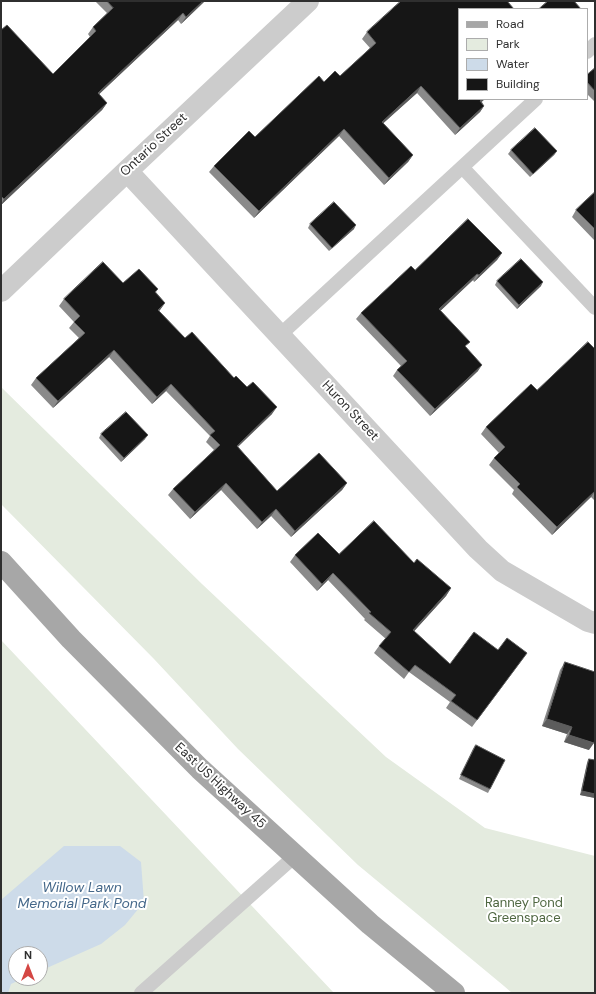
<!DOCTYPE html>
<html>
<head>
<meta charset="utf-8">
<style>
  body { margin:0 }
  #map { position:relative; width:596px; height:994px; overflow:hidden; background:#fff; font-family:"DM Sans",sans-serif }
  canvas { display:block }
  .frame { position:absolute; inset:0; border:2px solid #2f2f2f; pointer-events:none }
  .legend { position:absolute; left:458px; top:8px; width:130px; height:92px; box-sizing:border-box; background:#fff; border:1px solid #acacac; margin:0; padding:5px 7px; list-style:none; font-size:12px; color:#2f2f2f }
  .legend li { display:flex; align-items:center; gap:8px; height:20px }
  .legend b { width:20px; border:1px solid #acacac }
  .north { position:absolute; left:8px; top:946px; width:40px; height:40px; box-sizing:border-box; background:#fff; border:1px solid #acacac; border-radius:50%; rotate:0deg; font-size:11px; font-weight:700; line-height:16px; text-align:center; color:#2f2f2f }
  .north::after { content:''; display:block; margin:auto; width:14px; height:18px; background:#d44744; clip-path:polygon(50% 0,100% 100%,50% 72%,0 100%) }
</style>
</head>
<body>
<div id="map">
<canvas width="596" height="994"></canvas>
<div class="frame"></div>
<ul class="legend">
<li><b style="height:5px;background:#a7a7a7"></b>Road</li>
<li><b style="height:11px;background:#e4ebdf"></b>Park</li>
<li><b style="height:11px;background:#cddbe9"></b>Water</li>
<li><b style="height:11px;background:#161616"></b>Building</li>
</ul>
<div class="north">N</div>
</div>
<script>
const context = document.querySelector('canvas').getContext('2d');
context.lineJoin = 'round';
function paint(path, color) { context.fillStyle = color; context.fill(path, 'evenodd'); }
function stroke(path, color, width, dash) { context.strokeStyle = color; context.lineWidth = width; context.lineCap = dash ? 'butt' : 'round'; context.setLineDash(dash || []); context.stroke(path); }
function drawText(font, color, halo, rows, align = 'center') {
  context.font = font + ' "DM Sans",sans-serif'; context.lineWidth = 4; context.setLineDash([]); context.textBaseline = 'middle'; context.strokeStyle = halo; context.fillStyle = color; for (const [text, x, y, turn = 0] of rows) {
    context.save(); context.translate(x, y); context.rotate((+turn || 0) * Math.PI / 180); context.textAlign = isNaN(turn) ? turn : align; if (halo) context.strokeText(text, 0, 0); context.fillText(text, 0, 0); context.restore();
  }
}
const green = new Path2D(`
  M 1,387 L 202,584 L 386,757 L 485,828 L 595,856 L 595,993 L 512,993 L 504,986 L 358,865 L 238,749 L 154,659 L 1,504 Z
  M 1,640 L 334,993 L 1,993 ZM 16,954 L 40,954 L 40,978 L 16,978 Z`);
const water = new Path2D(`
  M 64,846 L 120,846 L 141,862 L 144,902 L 125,925 L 101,944 L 40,971 L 40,954 L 16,954 L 16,978 L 24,978 L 11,984 L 8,993 L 1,993 L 1,900 Z`);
const lane = new Path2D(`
  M 587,52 L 595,44
  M 462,167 L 595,308
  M 280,335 L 536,99
  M 141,993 L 295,856`);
const street = new Path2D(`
  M 127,171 L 478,549 L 502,571 L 588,621 L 595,623
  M 1,291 L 127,171 L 308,1`);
const primary = new Path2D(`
  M 1,562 L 71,639 L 200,769 L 370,924 L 454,993`);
const wall = new Path2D(`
  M 95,1 L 205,1 L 181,24 L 178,20 L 99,94 L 107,103 L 102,110 L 1,205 L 1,30 L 53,74 L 90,37 L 88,34 L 93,27 L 107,13 Z
  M 367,32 L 482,102 L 484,106 L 480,112 L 455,135 L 417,93 L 383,123 L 413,155 L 408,162 L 384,185 L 339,136 L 254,218 L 209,172 L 214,166 L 255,137 L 324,82 L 340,76 L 370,48 L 362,39 Z
  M 595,68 L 595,102 L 587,94 L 587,75 Z
  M 511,150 L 557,151 L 554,155 L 530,177 L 508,154 Z
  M 595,192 L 595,241 L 572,217 L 576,210 Z
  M 310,224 L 354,229 L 329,251 L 308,228 Z
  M 502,253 L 497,260 L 474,282 L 473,280 L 440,311 L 466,347 L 478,371 L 430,416 L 393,376 L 397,370 L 401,366 L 356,319 L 361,313 L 415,270 Z
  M 497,281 L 541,286 L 517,309 L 495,285 Z
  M 123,283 L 158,289 L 156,292 L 165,303 L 159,311 L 185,338 L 234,378 L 272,414 L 238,447 L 277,491 L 347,483 L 342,490 L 291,537 L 271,516 L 257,529 L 221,490 L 190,519 L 168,495 L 173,489 L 214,450 L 206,442 L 210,436 L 166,391 L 152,404 L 109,357 L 53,408 L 31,385 L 36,378 L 79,338 L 69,328 L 74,322 L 59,306 L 64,299 Z
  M 595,349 L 595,501 L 591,497 L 552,535 L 512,494 L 514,490 L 489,465 L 494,458 L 499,453 L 481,434 L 486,427 Z
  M 101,434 L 145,439 L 121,462 L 99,438 Z
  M 339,554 L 414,563 L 451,588 L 446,596 L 414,631 L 450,664 L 498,650 L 527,653 L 472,727 L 446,708 L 450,702 L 409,672 L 404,679 L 374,653 L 379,646 L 386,639 L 364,620 L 365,619 L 328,580 L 317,591 L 290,562 L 295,555 Z
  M 565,662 L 589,750 L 564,742 L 567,734 L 542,726 L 560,670 Z
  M 476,745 L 490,789 L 488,793 L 459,779 L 473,749 Z
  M 589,759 L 595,798 L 580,795 L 587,763 Z`);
const shadedWall = new Path2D(`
  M 203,1 L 205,1 L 181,24 L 186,17 Z
  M 183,13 L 178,20 L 93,100 L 98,93 Z
  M 421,86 L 417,93 L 377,129 L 382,122 Z
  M 483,99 L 485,99 L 475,108 L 480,101 Z
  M 107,103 L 102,110 L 1,205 L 4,199 Z
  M 484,106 L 480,112 L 455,135 L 460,128 Z
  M 344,129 L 339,136 L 254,218 L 259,211 Z
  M 557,151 L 554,155 L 530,177 L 533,174 Z
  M 413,155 L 408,162 L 384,185 L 389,178 Z
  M 356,225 L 354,229 L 329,251 L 332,248 Z
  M 502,253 L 497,260 L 474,282 L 479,275 Z
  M 477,274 L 473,280 L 435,316 L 439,309 Z
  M 543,282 L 541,286 L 517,309 L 519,305 Z
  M 165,303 L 160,310 L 154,316 L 158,310 Z
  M 114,350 L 109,357 L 53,408 L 58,401 Z
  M 482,365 L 478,371 L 430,416 L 435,409 Z
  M 171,384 L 166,391 L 152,404 L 157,397 Z
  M 277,407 L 272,414 L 232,452 L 237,446 Z
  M 148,435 L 145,439 L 121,462 L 124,458 Z
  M 226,483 L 221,490 L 190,519 L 195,512 Z
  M 347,483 L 342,490 L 291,537 L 295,531 Z
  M 595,491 L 591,497 L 552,535 L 557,527 Z
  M 276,509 L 271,516 L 257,529 L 262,522 Z
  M 333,573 L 328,580 L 317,591 L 322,584 Z
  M 451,588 L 446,596 L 408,638 L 413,630 Z
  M 547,719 L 572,727 L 567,734 L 542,726 Z
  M 569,735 L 594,743 L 589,750 L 564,742 Z
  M 582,791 L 595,794 L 595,798 L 580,795 Z`);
const building = new Path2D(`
  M 107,1 L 203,1 L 186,17 L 183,13 L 98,93 L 107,103 L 4,199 L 1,196 L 1,30 L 7,25 L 53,74 L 96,31 L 93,27 L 113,8 Z
  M 401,1 L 507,1 L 514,9 L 459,9 L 459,99 L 483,99 L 480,101 L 484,106 L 460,128 L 421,86 L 382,122 L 413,155 L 389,178 L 344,129 L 259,211 L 214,166 L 249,131 L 255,137 L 319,76 L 324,82 L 335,71 L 340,76 L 376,43 L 367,32 Z
  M 548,1 L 574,1 L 581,9 L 539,9 Z
  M 595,68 L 595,91 L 587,82 L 587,75 Z
  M 535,128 L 557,151 L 533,174 L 511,150 Z
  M 595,192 L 595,229 L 576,210 Z
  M 334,202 L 356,225 L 332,248 L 310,224 Z
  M 468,219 L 502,253 L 479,275 L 477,274 L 439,309 L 470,342 L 465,346 L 482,365 L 435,409 L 397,370 L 407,361 L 361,313 L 411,266 L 415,270 Z
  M 521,259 L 543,282 L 519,305 L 497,281 Z
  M 103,262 L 123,283 L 139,269 L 158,289 L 155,292 L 165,303 L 158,310 L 185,338 L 192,332 L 234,378 L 236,376 L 247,387 L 253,382 L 277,407 L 237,446 L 277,491 L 319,453 L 347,483 L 295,531 L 276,509 L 262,522 L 226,483 L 195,512 L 173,489 L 220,445 L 210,435 L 215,431 L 171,384 L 157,397 L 114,350 L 58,401 L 36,378 L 85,333 L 74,322 L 80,316 L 64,299 Z
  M 588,342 L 595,349 L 595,491 L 557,527 L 517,487 L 520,484 L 494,458 L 505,447 L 486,427 L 531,384 L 537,390 Z
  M 126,412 L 148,435 L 124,458 L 101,434 Z
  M 374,521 L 414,563 L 417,559 L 451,588 L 413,630 L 450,664 L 474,632 L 498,650 L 507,638 L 527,653 L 477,720 L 451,701 L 456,695 L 415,665 L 409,672 L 379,646 L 391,632 L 369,613 L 371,612 L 333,573 L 322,584 L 295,555 L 318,533 L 339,554 Z
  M 565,662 L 595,672 L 595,739 L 594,743 L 569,735 L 572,727 L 547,719 Z
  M 476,745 L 505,760 L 490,789 L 461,775 Z
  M 589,759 L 595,760 L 595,794 L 582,791 Z`);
const streetNames = [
  ["Ontario Street",154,145,-43],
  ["Huron Street",350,411,47],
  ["East US Highway 45",220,786,43]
];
const parkNames = [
  ["Ranney Pond",524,904],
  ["Greenspace",524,919]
];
const waterNames = [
  ["Willow Lawn",82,888],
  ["Memorial Park Pond",82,904]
];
paint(green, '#e4ebdf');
paint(water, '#cddbe9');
stroke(lane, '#ccc', 14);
stroke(street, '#ccc', 22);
stroke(primary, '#a7a7a7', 22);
paint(wall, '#8a8a8a');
paint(shadedWall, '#5c5c5c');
paint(building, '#161616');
stroke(building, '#5c5c5c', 1);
drawText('13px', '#2f2f2f', '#fff', streetNames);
drawText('13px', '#4f6741', '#fff', parkNames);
drawText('italic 14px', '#45688a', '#fff', waterNames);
</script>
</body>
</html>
